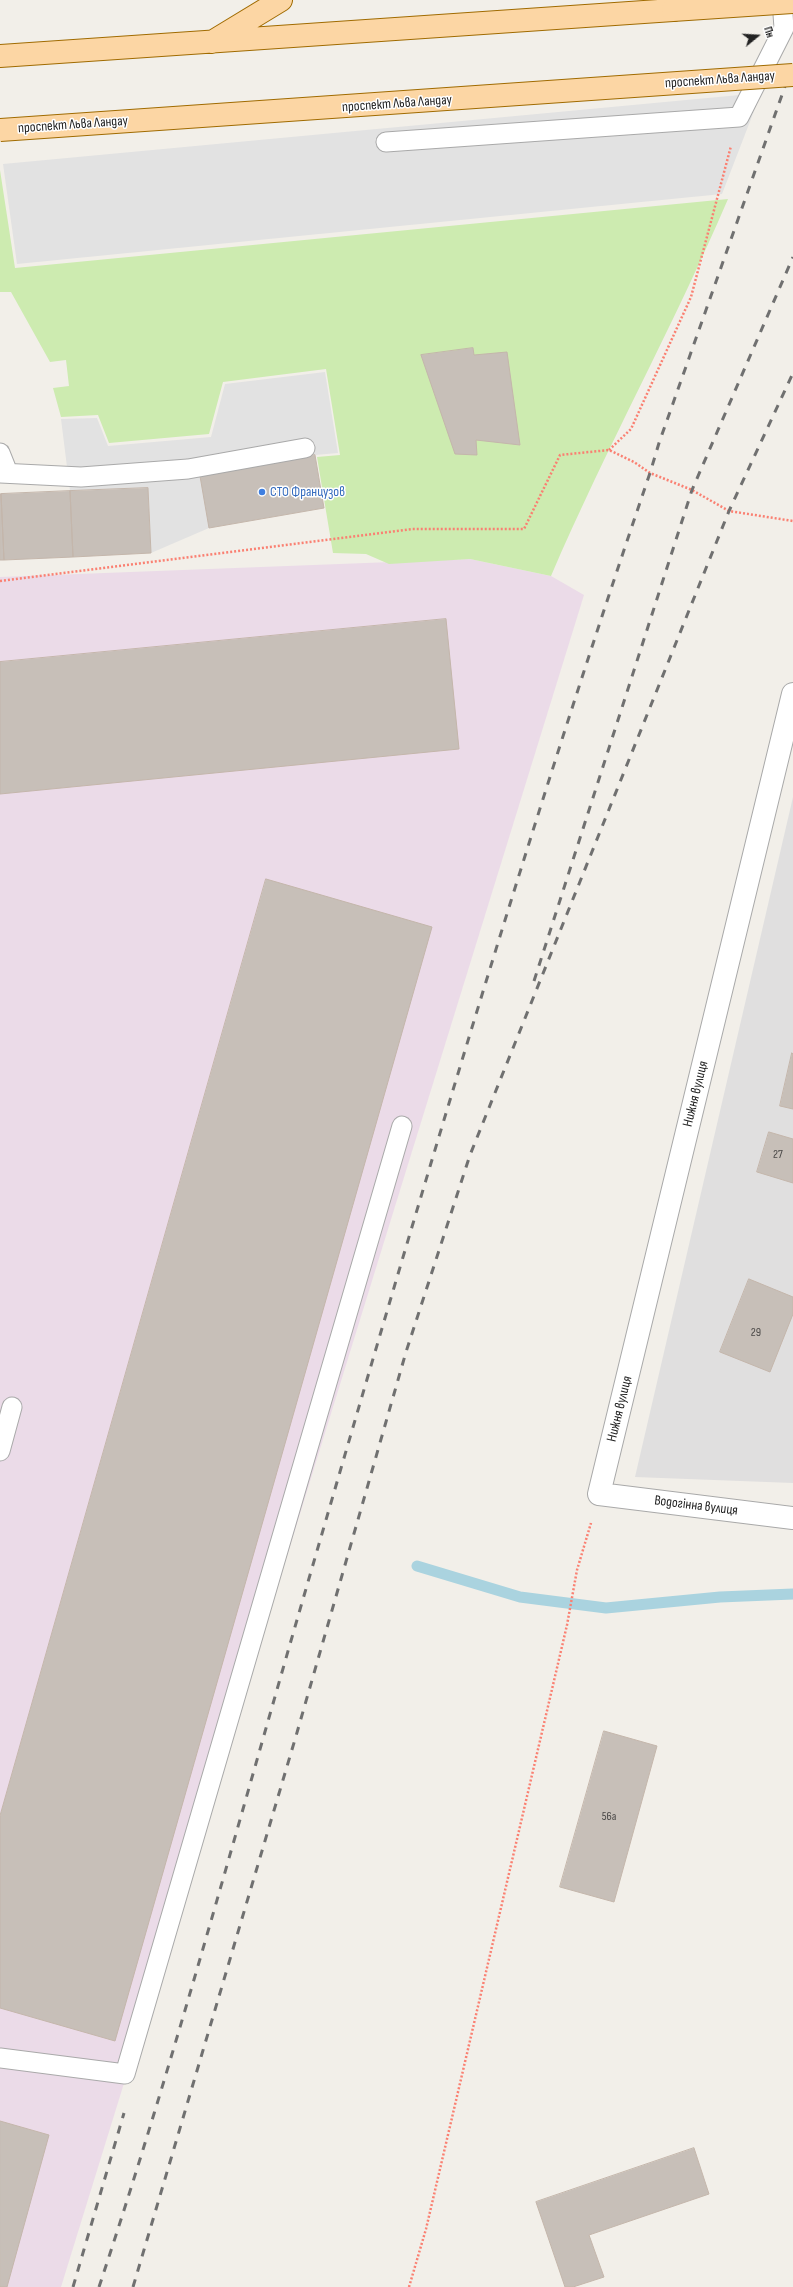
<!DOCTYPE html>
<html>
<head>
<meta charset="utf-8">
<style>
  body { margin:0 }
  #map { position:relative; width:793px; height:2287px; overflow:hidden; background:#f2efe9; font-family:"Sofia Sans Condensed",sans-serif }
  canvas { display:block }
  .north { position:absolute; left:737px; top:16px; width:40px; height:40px; -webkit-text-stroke:3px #fff; paint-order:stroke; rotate:72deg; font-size:11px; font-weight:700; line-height:16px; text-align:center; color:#222 }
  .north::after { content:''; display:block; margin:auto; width:14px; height:18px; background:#222; clip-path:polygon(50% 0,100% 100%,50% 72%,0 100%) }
</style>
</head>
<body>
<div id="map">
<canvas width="793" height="2287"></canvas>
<div class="north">Пн</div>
</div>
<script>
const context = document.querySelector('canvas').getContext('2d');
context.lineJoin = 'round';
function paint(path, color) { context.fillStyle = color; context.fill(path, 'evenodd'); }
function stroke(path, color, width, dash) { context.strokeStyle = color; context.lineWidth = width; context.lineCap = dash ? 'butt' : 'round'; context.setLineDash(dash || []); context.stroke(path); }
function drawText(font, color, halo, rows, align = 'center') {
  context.font = font + ' "Sofia Sans Condensed",sans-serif'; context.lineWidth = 3; context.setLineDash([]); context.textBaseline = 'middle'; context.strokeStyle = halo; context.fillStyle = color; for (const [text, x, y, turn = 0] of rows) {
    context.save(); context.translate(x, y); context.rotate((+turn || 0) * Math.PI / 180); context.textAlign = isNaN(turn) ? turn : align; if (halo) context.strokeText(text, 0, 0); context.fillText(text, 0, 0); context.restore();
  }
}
const residential = new Path2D(`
  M 793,797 L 793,1483 L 635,1477 Z`);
const industrial = new Path2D(`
  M 470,559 L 551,576 L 584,595 L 61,2287 L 0,2287 L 0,577 Z`);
const grass = new Path2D(`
  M 0,170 L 15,268 L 728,199 C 673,327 606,448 551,576 L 470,559 L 389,564 L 366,554 L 333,553 L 317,457 L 340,455 L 326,369 L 223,382 L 209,434 L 109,443 L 98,415 L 61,417 L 53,388 L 69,386 L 66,360 L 50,362 L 11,292 L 0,292 Z`);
const parking = new Path2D(`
  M 761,93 L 722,194 L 17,264 L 3,164 Z
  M 325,372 L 338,453 L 315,455 L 209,528 L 151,553 L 148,488 L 70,491 L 61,419 L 97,418 L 108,446 L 211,437 L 225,384 Z`);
const stream = new Path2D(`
  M 417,1566 L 520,1597 L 606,1608 L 720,1597 L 793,1594`);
const building = new Path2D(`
  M 473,348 L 474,355 L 507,352 L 520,445 L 476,440 L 477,455 L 455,454 L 421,355 Z
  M 315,455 L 324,508 L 209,528 L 200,476 Z
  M 148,488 L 151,553 L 73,557 L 70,491 Z
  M 70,491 L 73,557 L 4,560 L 1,494 Z
  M 0,494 L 1,494 L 4,560 L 0,560 Z
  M 446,619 L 459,749 L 0,794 L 0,662 Z
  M 266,879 L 432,927 L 115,2041 L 0,2008 L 0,1816 Z
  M 792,1053 L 793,1054 L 793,1109 L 780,1106 Z
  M 769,1132 L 793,1139 L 793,1183 L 757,1172 Z
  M 749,1279 L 793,1297 L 793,1314 L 770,1372 L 720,1352 Z
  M 604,1731 L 657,1746 L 614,1902 L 560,1887 Z
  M 0,2121 L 49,2135 L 7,2287 L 0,2287 Z
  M 694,2148 L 709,2194 L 589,2235 L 604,2277 L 573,2287 L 565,2287 L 536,2202 Z`);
const path = new Path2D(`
  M 609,450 L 631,429 L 691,297 L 731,146
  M 0,581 L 412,529 L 524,529 L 560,455 L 609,450 L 634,462 L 650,473 L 692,490 L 729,511 L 793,521
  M 409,2287 L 426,2229 L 567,1625 L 577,1570 L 591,1523`);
const lane = new Path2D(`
  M 386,142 L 739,117 L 784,28 L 782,0
  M 0,453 L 8,473
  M 0,473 L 81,477 L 188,469 L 305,448
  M 0,1451 L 12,1407
  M 0,2058 L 125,2074 L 402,1126`);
const street = new Path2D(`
  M 793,694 L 599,1494 L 793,1518`);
const primary = new Path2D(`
  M 212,42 L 281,0
  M 0,56 L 673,10`);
const rail = new Path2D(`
  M 534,981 L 692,490 L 793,257
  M 73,2287 L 124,2113
  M 99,2287 C 177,2052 241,1812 310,1575 C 417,1206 526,837 650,473 L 659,443 L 789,75
  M 133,2287 L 296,1736 L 406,1352 L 470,1155 L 729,511 L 793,373`);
const primaryBridge = new Path2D(`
  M 673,10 L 793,2
  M 0,130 L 793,75`);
const markers = [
  [262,492,4,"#3f7fe0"]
];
const numberNames = [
  ["27",778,1155],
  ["29",756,1333],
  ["56а",609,1817]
];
const streetNames = [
  ["проспект Льва Ландау",720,80,-4],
  ["проспект Льва Ландау",397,104,-4],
  ["проспект Льва Ландау",73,125,-4],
  ["Нижня вулиця",696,1094,-76],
  ["Нижня вулиця",620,1409,-76],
  ["Водогінна вулиця",696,1506,7]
];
const shopNames = [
  ["СТО Французов",270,492]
];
paint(residential, '#e0dfdf');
paint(industrial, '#ebdbe8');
paint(grass, '#cdebb0');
paint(parking, '#e2e2e2');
stroke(stream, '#aad3df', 11);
paint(building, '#c7bfb8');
stroke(building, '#c4b6ab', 1);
stroke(lane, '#a9a9a9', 21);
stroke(street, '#a9a9a9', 24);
stroke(primary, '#a06b00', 24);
stroke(path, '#fa8072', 2.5, [2, 2]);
stroke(lane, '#fff', 19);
stroke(street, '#fff', 22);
stroke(primary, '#fcd6a4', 22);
stroke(rail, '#707070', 3, [8, 8]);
stroke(primaryBridge, '#a06b00', 24, []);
stroke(primaryBridge, '#fcd6a4', 22);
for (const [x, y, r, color] of markers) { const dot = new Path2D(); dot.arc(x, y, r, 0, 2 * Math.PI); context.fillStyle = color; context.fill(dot); stroke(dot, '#fff', 1.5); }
drawText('12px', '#4b4948', null, numberNames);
drawText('14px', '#222', '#fff', streetNames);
drawText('14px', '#366cbe', '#fff', shopNames, 'left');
</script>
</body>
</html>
